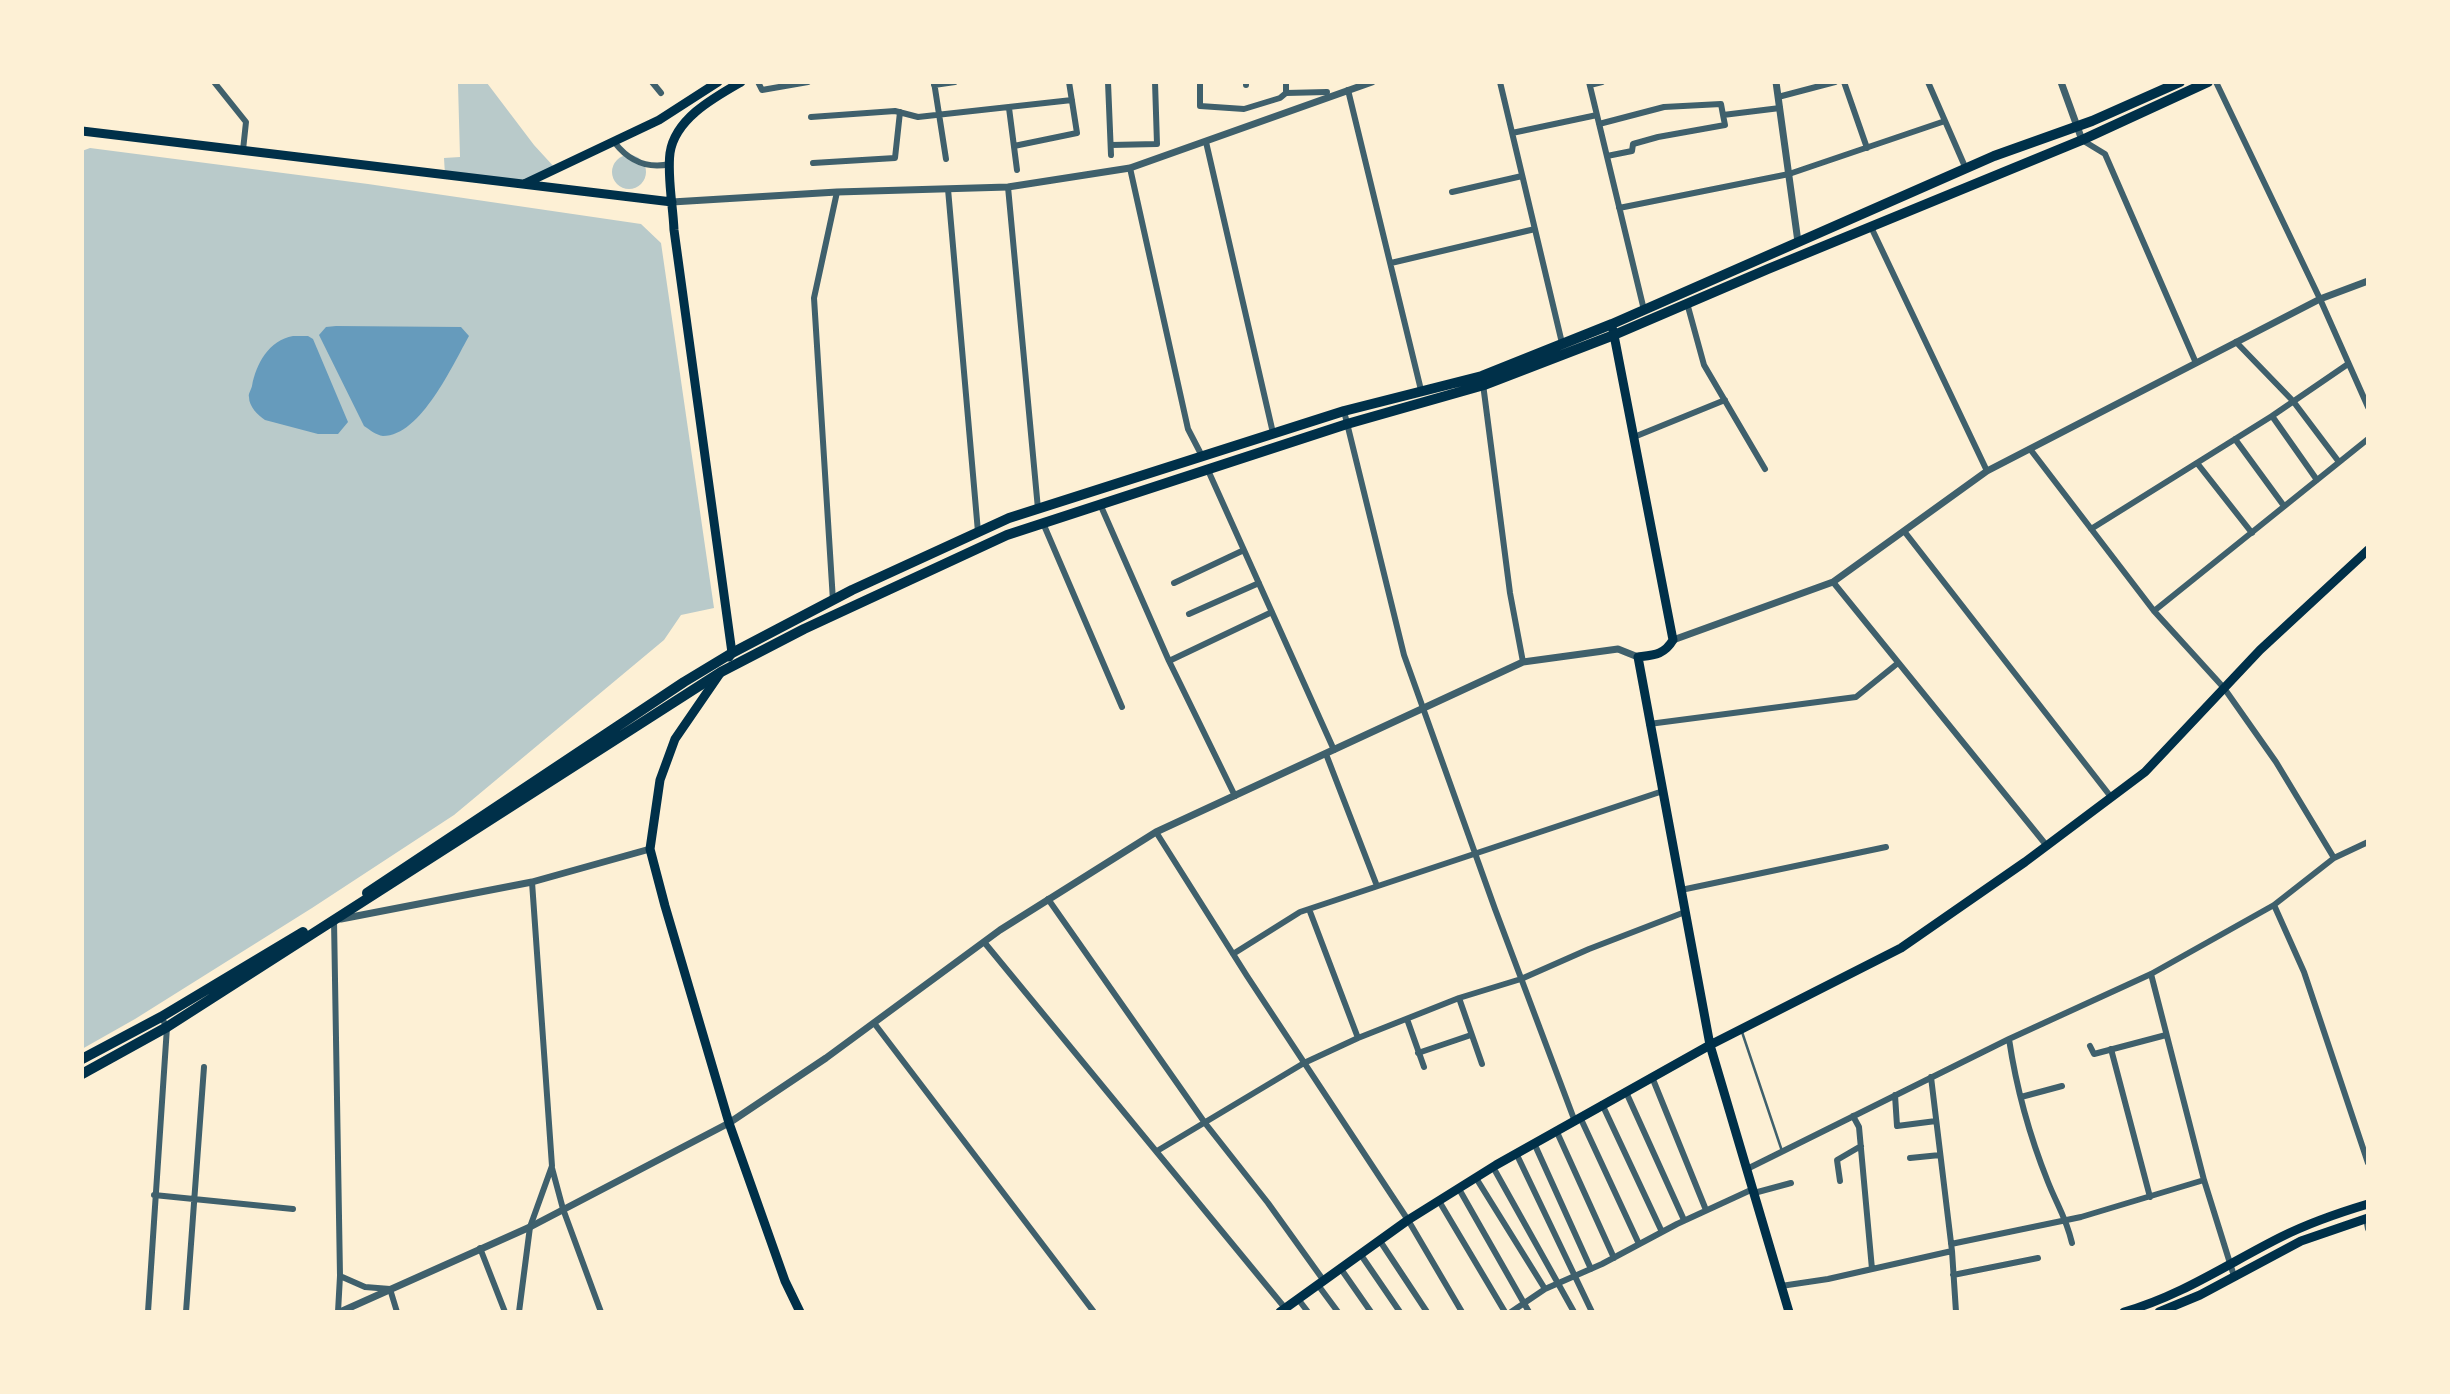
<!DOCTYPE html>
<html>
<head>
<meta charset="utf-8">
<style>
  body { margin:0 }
  #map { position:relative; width:2450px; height:1394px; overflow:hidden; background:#fdf0d5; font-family:"Nunito Sans",sans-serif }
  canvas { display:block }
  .frame { position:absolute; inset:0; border:84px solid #fdf0d5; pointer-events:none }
</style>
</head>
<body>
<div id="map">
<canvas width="2450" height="1394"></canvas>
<div class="frame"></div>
</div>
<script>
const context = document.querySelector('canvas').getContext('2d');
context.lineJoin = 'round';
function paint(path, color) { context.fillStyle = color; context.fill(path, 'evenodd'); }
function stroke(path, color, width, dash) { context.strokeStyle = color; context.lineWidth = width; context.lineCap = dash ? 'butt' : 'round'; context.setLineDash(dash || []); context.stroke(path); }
const green = new Path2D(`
  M 487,83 L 534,145 L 556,169 L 522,185 L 445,175 L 444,158 L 460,157 L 458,84 Z
  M 90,148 L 368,184 L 641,224 L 661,243 L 714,608 L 681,615 L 664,640 L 454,815 L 312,908 L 135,1019 L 82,1049 L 82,151 Z
  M612 172a17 17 0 1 1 34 0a17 17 0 1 1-34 0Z`);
const water = new Path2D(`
  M 336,326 L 461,327 L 469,336 C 453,364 421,436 383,436 C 376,435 370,430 364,426 L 319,335 L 326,327 Z
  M 293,336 L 308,336 L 313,339 L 348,422 L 338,434 L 318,434 L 265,420 C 258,415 249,407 249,397 C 248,394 251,390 252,386 C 256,364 269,340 293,336 Z`);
const service = new Path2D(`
  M 1742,1032 L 1782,1151`);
const minor = new Path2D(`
  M 214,82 L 246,122 L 243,150
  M 652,82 L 661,93
  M 758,82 L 762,90 L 808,82
  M 934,82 L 946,159
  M 1108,82 L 1111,155
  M 1200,82 L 1200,106 L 1244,109 L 1280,98 L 1286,93 L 1327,92
  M 1246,82 L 1246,85
  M 1286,82 L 1286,93
  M 1500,82 L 1562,343
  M 1589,82 L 1644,310
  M 1844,82 L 1867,148
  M 1928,82 L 1966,169
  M 2216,82 L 2320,299 L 2368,407
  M 934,85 L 955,82
  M 1590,85 L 1602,82
  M 1348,90 L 1421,390
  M 1778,97 L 1835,82
  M 1009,108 L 1017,170
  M 811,117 L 895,111 L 918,117 L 1072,100
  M 1599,124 L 1664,107 L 1721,104 L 1723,115
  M 1512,133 L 1597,115
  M 2082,140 L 2105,154 L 2196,363
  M 1206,142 L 1273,433
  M 615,143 C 629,161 647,169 670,164
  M 1111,145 L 1157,144 L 1155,82
  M 1014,146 L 1077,133 L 1069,82
  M 1607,156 L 1632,151 L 1633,144 L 1658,137 L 1725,125 L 1723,115 L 1780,108
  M 813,163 L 895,158 L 900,112
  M 1130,168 L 1188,429 L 1202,456
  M 1008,187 L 1038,509
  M 948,189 L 978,532
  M 1452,192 L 1522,176
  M 1619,208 L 1789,174 L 1945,121
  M 1871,227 L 1987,471
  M 1391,263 L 1535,229
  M 1687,303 L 1704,365 L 1765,469
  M 2236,342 L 2293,401 L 2339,462
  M 1483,384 L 1510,593 L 1523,662
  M 1344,411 L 1404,655 L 1495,909 L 1574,1119
  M 2272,416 L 2317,480
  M 1634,437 L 1725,400
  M 2235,439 L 2284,506
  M 2030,449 L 2154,611 L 2224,688 L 2276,762 L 2334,858
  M 2197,463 L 2252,533
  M 1207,468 L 1334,750
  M 1100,504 L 1169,661 L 1235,796
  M 1043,523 L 1122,707
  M 2091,529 L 2272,416 L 2348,364
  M 1904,531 L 2111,797
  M 1833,582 L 2047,846
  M 1174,583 L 1244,550
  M 833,601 L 814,298 L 837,192
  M 2154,611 L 2368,439
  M 1189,614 L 1259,583
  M 1169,661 L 1272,612
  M 1649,724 L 1856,697 L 1898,663
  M 1326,754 L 1377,886
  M 1156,832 L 1247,976 L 1408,1220 L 1462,1312
  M 1681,890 L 1886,847
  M 1048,899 L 1205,1123 L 1268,1203 L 1324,1281
  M 2274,905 L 2304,972 L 2368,1163
  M 1309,909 L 1358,1038
  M 334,920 L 340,1276 L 338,1312
  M 984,942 L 1285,1308
  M 1233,954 L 1300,912 L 1663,791
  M 2151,974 L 2204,1180 L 2234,1276
  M 1459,998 L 1482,1064
  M 1407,1019 L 1424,1067
  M 874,1023 L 1094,1312
  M 2009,1039 C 2016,1086 2030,1137 2048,1182 C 2057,1205 2066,1217 2072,1243
  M 2090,1046 L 2094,1054 L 2166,1035
  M 2111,1049 L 2150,1197
  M 1418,1053 L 1471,1035
  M 1652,1077 L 1706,1210
  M 1931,1077 L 1952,1251 L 1956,1312
  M 1626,1092 L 1684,1220
  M 1895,1095 L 1897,1126 L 1936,1121
  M 2021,1097 L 2062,1086
  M 1602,1104 L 1662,1232
  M 1853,1116 L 1859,1127 L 1872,1269
  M 1580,1117 L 1639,1244
  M 1556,1130 L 1614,1258
  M 1534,1143 L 1591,1269
  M 1157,1151 L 1304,1063 L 1358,1038 L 1459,998 L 1521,979 L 1589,949 L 1685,912
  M 1516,1153 L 1592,1312
  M 1910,1158 L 1940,1155
  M 1493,1167 L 1574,1312
  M 552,1168 L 563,1209 L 601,1312
  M 1747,1169 L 2009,1039 L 2151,974 L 2274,905 L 2334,858 L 2368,842
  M 1476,1178 L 1545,1289
  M 1840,1181 L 1837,1160 L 1861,1146
  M 1459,1189 L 1529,1312
  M 1754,1193 L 1791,1183
  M 154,1195 L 293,1209
  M 1439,1201 L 1505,1312
  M 2366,1218 L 2368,1229
  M 1380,1241 L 1427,1312
  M 1951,1244 L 2081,1217 L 2204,1180
  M 480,1248 L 505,1312
  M 1361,1255 L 1400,1312
  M 1341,1269 L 1371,1312
  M 1953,1275 L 2038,1258
  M 340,1276 L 365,1287 L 390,1289 L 397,1312
  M 1318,1285 L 1338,1312
  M 1781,1286 L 1828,1279 L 1952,1251
  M 1298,1299 L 1308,1312
  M 148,1312 L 167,1027 L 161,1017
  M 186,1312 L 204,1067
  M 519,1312 L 530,1227 L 552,1166 L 532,882
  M 1511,1312 L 1545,1289 L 1602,1264 L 1677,1224 L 1753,1189`);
const tertiary = new Path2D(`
  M 1776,82 L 1798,242
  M 2061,82 L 2082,140
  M 672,202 L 837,192 L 1008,187 L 1130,168 L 1372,82
  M 1673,640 L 1833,582 L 1987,471 L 2320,299 L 2368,281
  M 341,919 L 532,882 L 650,849
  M 340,1312 L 530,1227 L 729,1123 L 826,1058 L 1000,930 L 1156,832 L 1523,662 L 1618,649 L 1638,657`);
const secondary = new Path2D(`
  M 82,131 L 672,202
  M 524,184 L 659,120 L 718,82
  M 1613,330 L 1673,640 C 1664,655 1654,655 1638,657 L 1710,1045 L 1789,1312
  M 729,657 L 732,653 L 674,230 C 673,205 667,177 670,153 C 675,119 713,98 741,82
  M 721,672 L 675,739 L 660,780 L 650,849 L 665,906 L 729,1123 L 785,1281 L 800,1312
  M 1280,1312 L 1408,1220 L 1496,1165 L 1710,1045 L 1901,948 L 2025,862 L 2145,772 L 2260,650 L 2368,550
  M 2124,1312 C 2181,1296 2229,1263 2281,1237 C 2309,1223 2338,1213 2368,1204
  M 2159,1312 L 2200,1295 L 2301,1241 L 2368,1218`);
const primary = new Path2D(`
  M 367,893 L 684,682 L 732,653 L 852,590 L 1009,518 L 1344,411 L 1482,376 L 1612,324 L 1994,156 L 2092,121 L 2180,82
  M 82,1059 L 161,1017 L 303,932
  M 82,1074 L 167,1027 L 721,672 L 804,629 L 1007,535 L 1347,424 L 1484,385 L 1614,335 L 1768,269 L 2082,140 L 2208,82`);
paint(green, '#b9caca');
paint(water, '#669bbc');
stroke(service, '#3f606c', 2.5);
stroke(minor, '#3f606c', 6);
stroke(tertiary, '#3f606c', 7);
stroke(secondary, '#003049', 9);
stroke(primary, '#003049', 10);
</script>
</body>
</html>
